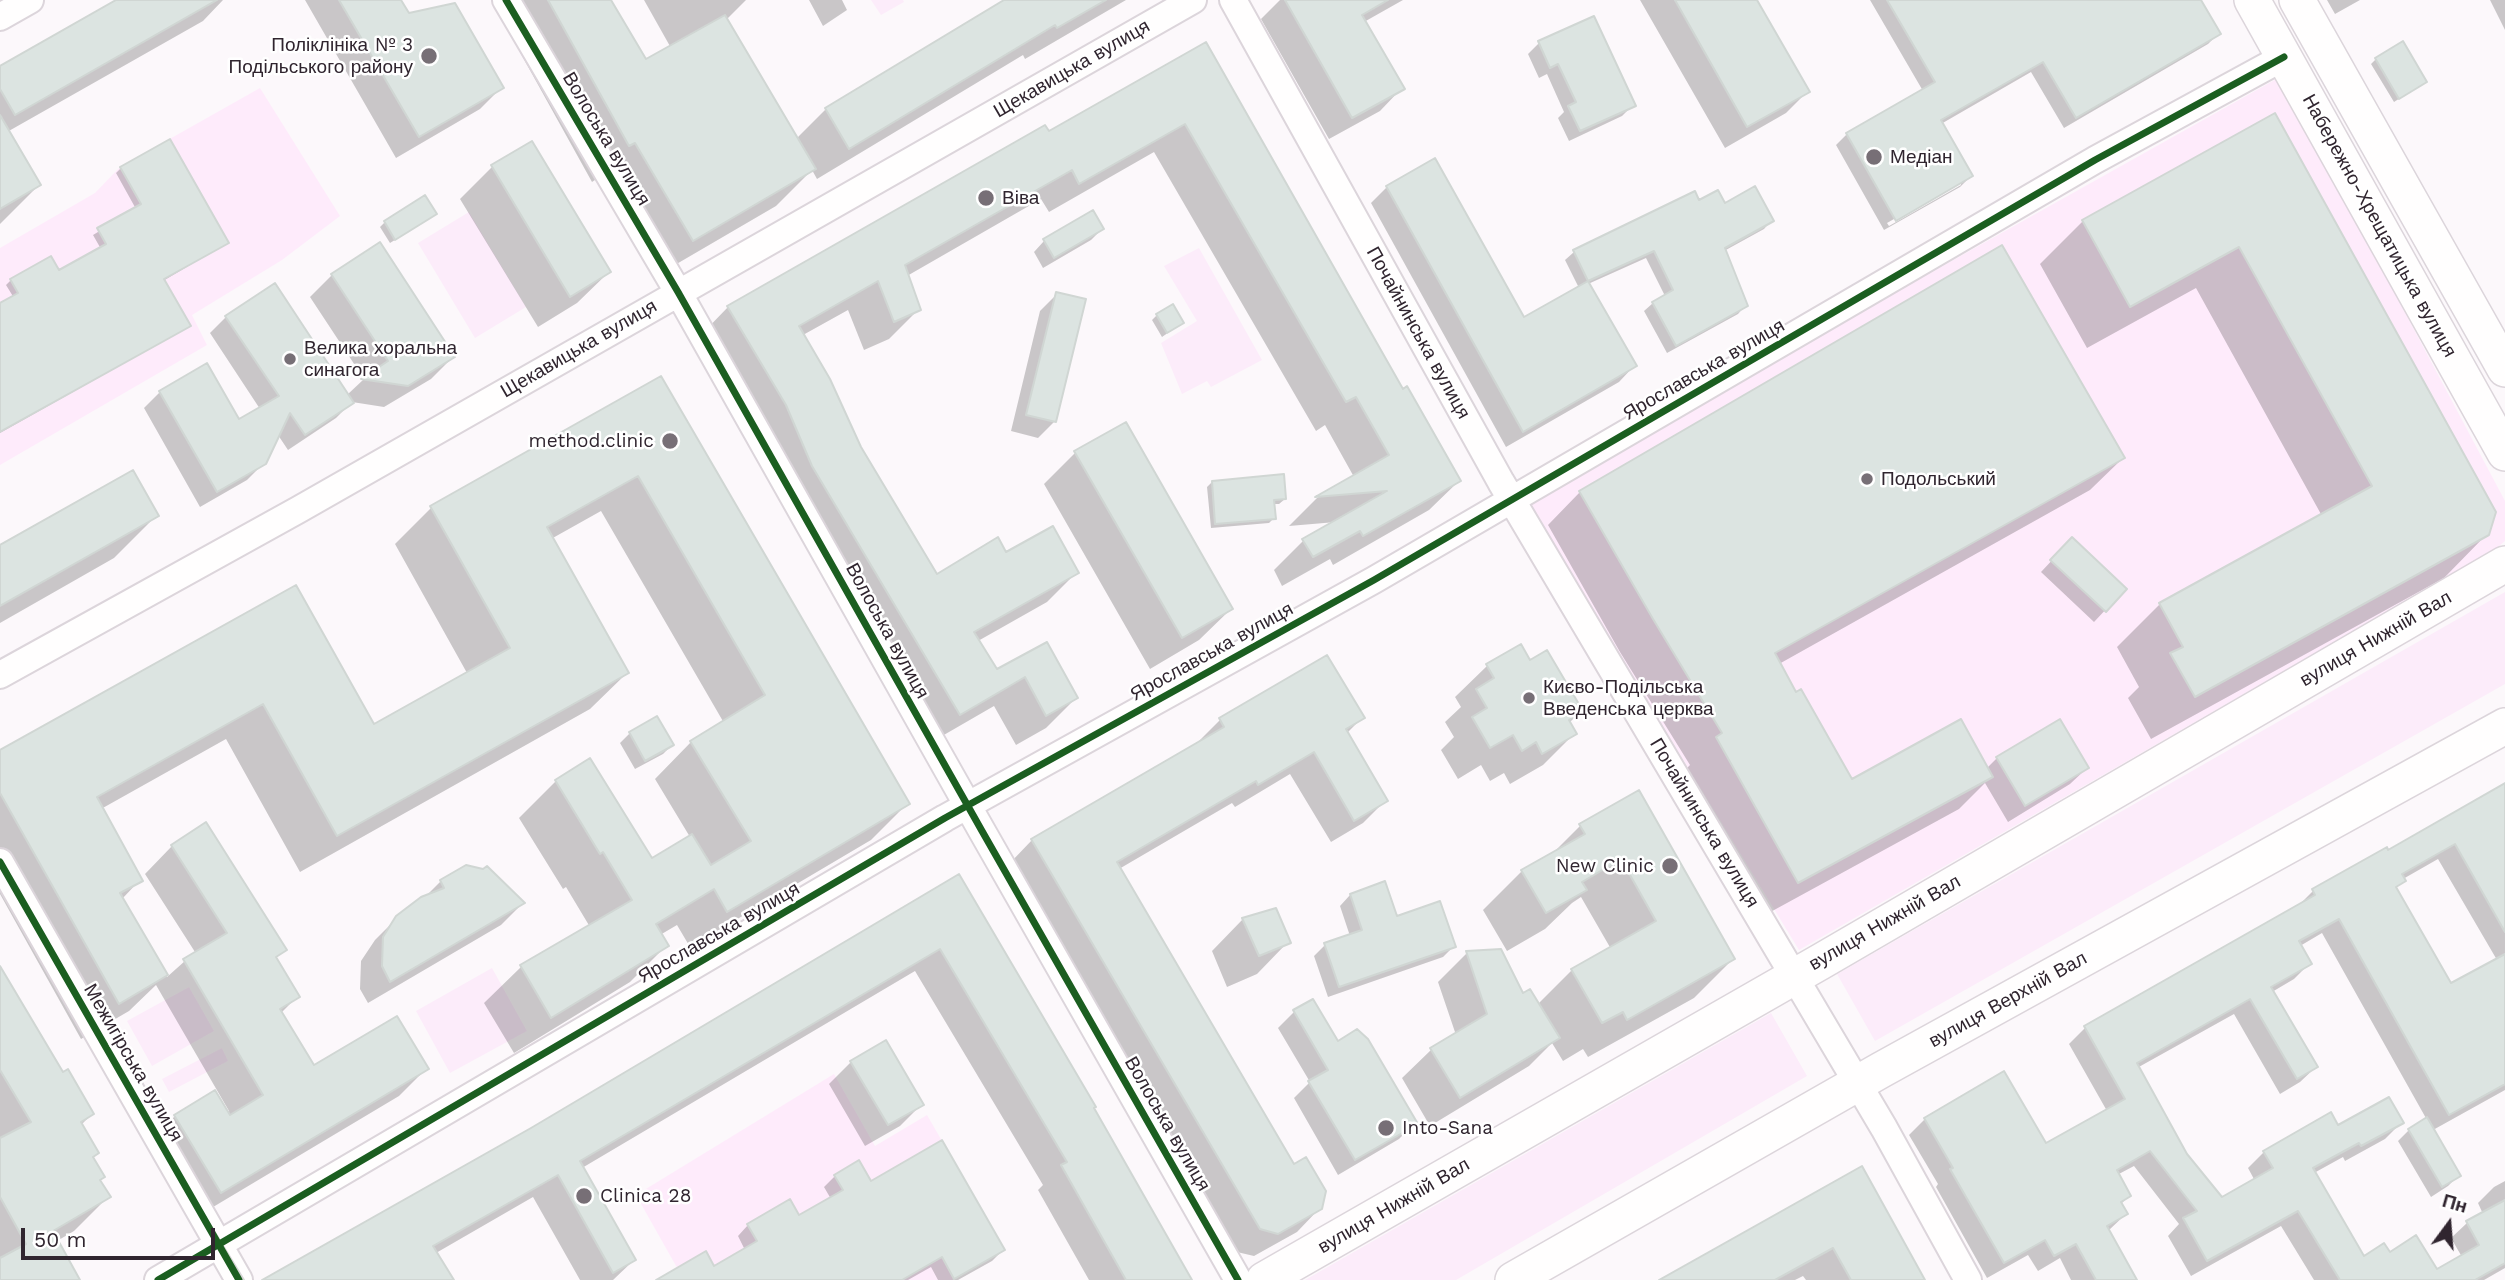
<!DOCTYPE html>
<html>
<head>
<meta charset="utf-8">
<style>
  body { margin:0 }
  #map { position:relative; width:2505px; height:1280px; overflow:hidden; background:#fcf8fb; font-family:"Work Sans",sans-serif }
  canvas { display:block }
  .north { position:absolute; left:2414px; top:1189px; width:70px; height:70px; -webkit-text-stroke:5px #fff; paint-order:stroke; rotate:16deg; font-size:19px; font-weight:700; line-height:28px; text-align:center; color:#30252f }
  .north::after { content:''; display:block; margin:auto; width:24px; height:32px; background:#30252f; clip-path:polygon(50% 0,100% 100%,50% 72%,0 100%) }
  .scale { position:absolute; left:21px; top:1228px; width:194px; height:32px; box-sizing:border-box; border:4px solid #30252f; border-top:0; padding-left:9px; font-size:21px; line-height:24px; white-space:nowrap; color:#30252f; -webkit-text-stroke:5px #fff; paint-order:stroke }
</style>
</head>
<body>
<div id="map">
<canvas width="2505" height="1280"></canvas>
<div class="north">Пн</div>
<div class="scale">50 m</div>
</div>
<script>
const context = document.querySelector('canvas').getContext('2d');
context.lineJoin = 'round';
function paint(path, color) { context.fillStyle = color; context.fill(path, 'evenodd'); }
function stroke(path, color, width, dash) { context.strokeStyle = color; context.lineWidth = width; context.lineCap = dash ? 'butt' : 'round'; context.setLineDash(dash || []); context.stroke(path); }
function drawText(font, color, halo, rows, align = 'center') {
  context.font = font + ' "Work Sans",sans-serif'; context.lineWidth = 5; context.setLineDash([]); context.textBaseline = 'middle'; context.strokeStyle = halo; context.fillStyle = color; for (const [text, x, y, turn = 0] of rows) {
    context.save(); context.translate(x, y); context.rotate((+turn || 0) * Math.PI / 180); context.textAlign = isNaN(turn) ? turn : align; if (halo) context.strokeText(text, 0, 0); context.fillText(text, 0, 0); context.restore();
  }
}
const built = new Path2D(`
  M 2280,77 L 2505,501 L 2505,541 L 2494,550 L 1799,950 L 1525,500 Z
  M 260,88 L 340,216 L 282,260 L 192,315 L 207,345 L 0,465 L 0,248 L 95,193 L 120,167 Z
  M 834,1074 L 875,1146 L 927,1115 L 1005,1250 L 952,1280 L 684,1280 L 636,1195 Z`);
const green = new Path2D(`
  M 871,0 L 903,0 L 904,2 L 881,15 Z
  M 469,212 L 526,307 L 475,338 L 418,243 Z
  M 1199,248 L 1262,360 L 1211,387 L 1207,381 L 1182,394 L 1161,343 L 1197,321 L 1164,266 Z
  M 2505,592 L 2505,684 L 1875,1041 L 1837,974 Z
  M 492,968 L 527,1031 L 450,1073 L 416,1011 Z
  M 189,987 L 214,1031 L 152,1066 L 127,1021 Z
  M 1771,1013 L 1807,1076 L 1456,1280 L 1305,1280 Z
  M 222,1048 L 228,1061 L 169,1092 L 162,1079 Z`);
const shadow = new Path2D(`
  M 120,0 L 223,0 L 203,21 L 0,136 L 0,68 Z
  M 305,0 L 399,0 L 408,15 L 502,87 L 480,109 L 396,158 Z
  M 491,0 L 611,0 L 645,62 L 671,48 L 644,0 L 746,0 L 726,20 L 796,139 L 826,109 L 997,6 L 1003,0 L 1126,0 L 1025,59 L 1023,55 L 817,179 L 812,170 L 776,206 L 656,276 L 598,178 L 592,182 Z
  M 809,0 L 842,0 L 847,10 L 823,26 Z
  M 1280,0 L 1403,0 L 1364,22 L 1402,88 L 1380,111 L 1329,139 L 1261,19 Z
  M 1640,0 L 1755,0 L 1808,91 L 1786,113 L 1725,148 Z
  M 1870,0 L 2199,0 L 2218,34 L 2208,44 L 2064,128 L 2031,72 L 1941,124 L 1971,176 L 1960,187 L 1884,230 L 1836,145 L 1847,134 L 1923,91 ZM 1961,181 L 1961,185 L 1889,226 L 1887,223 Z
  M 2327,0 L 2360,0 L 2335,14 Z
  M 2490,0 L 2505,0 L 2505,30 Z
  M 1539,43 L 1633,105 L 1622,116 L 1569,141 L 1558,118 L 1564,112 L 1547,74 L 1539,78 L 1528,54 Z
  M 1205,45 L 1402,391 L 1459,481 L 1429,510 L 1333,565 L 1330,559 L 1282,586 L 1274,570 L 1304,540 L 1336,522 L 1289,526 L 1317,498 L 1354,477 L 1325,425 L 1316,431 L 1154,152 L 1049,212 L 1041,199 L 907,276 L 919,309 L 889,339 L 864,350 L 848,310 L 803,335 L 859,448 L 936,576 L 1006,555 L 1077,572 L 1047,602 L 978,641 L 996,672 L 1046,644 L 1076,698 L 1046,728 L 1016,745 L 994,706 L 930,743 L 699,337 L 728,307 L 1049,134 Z
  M 2376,59 L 2425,82 L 2394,102 L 2371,64 Z
  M 2274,116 L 2487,534 L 2444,578 L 2151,739 L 2128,698 L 2139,687 L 2117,647 L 2160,604 L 2322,516 L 2196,288 L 2087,348 L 2040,264 L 2083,221 Z
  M 532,143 L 609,272 L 577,303 L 538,327 L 460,199 L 492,167 Z
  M 0,145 L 39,185 L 0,224 Z
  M 121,168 L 227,243 L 163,281 L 188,325 L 183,330 L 0,433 L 0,305 L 14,298 L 6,285 L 11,280 L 59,273 L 101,249 L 93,235 L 136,209 L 116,173 Z
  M 1387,187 L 1523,319 L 1579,288 L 1565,260 L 1574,252 L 1698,202 L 1724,205 L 1772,220 L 1764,229 L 1724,251 L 1746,305 L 1738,314 L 1667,353 L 1644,311 L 1653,303 L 1665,296 L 1646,258 L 1588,284 L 1635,365 L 1619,382 L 1506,447 L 1371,203 Z
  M 430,218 L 390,243 L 380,227 L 385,222 Z
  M 1102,229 L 1091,240 L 1043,268 L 1034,252 L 1044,241 Z
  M 332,275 L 453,357 L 431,379 L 384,407 L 352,402 L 336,418 L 288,450 L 278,435 L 264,463 L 247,480 L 200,507 L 144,408 L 160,392 L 238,421 L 260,409 L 210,333 L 226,317 L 347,395 L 364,379 L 310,297 Z
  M 1057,294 L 1055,421 L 1038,438 L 1011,431 L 1040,311 Z
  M 1157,315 L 1182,323 L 1162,337 L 1152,320 Z
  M 661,378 L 908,803 L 871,840 L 690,947 L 677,925 L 660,935 L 667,945 L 630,982 L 514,1053 L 484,1003 L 521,967 L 590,927 L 566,887 L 563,889 L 519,818 L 556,781 L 651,861 L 690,837 L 655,779 L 691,742 L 724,723 L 601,511 L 551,539 L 627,673 L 590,709 L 300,872 L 226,739 L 101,809 L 140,880 L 122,899 L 167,977 L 195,952 L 145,874 L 172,846 L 206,825 L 285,949 L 275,959 L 298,996 L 281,1013 L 314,1068 L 426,1069 L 399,1096 L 193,1219 L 148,1143 L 175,1116 L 229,1111 L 156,985 L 129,1011 L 81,1039 L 0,894 L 0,752 L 295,587 L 373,726 L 467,673 L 395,544 L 431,508 Z
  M 1076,452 L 1231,609 L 1199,640 L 1150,669 L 1044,484 Z
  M 2123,458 L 2090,490 L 1779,664 L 1795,694 L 1851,781 L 1987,768 L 1997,758 L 2087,768 L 2070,784 L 2008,822 L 1985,783 L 1959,809 L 1765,915 L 1684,771 L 1690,765 L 1620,652 L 1548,525 L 1580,492 Z
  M 1212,482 L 1285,499 L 1279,504 L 1273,504 L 1274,518 L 1269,523 L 1211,528 L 1207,487 Z
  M 157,515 L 114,558 L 0,623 L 0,547 Z
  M 2072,539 L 2125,589 L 2094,622 L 2041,572 Z
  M 1520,646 L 1530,662 L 1581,711 L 1569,723 L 1575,733 L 1543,765 L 1510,784 L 1504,773 L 1490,781 L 1481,765 L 1458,779 L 1441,750 L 1454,737 L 1445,722 L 1461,707 L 1455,697 L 1487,666 Z
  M 1363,717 L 1346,734 L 1386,800 L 1363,823 L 1331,842 L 1290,774 L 1235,807 L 1232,803 L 1119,869 L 1320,1208 L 1297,1232 L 1254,1256 L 1237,1252 L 1010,863 L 1032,840 L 1197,743 L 1220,720 Z
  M 657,719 L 672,745 L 663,754 L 635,769 L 620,743 L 630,733 Z
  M 2505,784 L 2505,1090 L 2433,1130 L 2459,1175 L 2448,1186 L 2431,1197 L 2398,1141 L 2409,1130 L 2427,1120 L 2322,933 L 2300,946 L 2310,963 L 2294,979 L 2272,992 L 2316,1067 L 2300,1082 L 2280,1094 L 2234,1014 L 2137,1068 L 2186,1155 L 2222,1199 L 2255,1181 L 2248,1168 L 2264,1152 L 2338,1127 L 2401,1123 L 2385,1139 L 2345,1161 L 2343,1157 L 2314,1173 L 2363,1258 L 2389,1254 L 2436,1271 L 2462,1257 L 2451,1238 L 2467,1223 L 2483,1214 L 2478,1203 L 2494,1187 L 2505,1181 L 2505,1268 L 2484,1280 L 2314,1280 L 2281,1226 L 2191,1276 L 2168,1236 L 2179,1224 L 2134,1166 L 2117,1175 L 2129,1196 L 2121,1204 L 2126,1214 L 2108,1231 L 2135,1280 L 2071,1280 L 2060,1258 L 2038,1271 L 2028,1255 L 1987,1278 L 1936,1187 L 1938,1184 L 1909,1135 L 1925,1119 L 2045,1145 L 2107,1111 L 2069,1044 L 2085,1028 L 2297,907 L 2313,891 L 2386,849 L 2388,852 ZM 2438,859 L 2497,960 L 2450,986 L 2396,889 L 2403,879 Z
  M 1639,793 L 1733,959 L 1694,998 L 1588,1057 L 1583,1049 L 1563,1061 L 1552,1043 L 1529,1066 L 1430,1126 L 1402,1078 L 1431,1050 L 1456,1035 L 1438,982 L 1467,953 L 1500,951 L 1522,995 L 1537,1005 L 1572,970 L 1611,949 L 1581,897 L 1572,903 L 1545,929 L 1507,951 L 1483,910 L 1522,871 L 1552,854 L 1580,826 Z
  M 466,867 L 523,903 L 501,925 L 368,1003 L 360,989 L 361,961 L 375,940 L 398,917 L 425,897 L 441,881 Z
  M 959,876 L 1190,1280 L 1089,1280 L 1038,1190 L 1043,1185 L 915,971 L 582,1168 L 634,1260 L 613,1280 L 580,1280 L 533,1197 L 436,1253 L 452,1280 L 268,1280 L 532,1130 Z
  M 1350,895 L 1396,918 L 1454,946 L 1443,957 L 1328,997 L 1314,956 L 1325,945 L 1350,936 L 1340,906 Z
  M 1243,919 L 1288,942 L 1257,974 L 1227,987 L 1212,951 Z
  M 0,968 L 62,1075 L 92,1114 L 81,1125 L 99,1181 L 108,1197 L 74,1231 L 57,1241 L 74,1280 L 0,1280 Z
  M 1294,1012 L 1337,1043 L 1415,1123 L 1399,1139 L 1338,1175 L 1294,1098 L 1310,1082 L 1278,1028 Z
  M 851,1062 L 922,1104 L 900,1126 L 865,1146 L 829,1084 Z
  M 1861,1169 L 1924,1280 L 1806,1280 L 1803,1276 L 1795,1280 L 1661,1280 Z
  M 835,1176 L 1003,1250 L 992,1261 L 958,1280 L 938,1280 L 931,1267 L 908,1280 L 669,1280 L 714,1268 L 745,1250 L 738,1236 L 748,1225 L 799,1217 L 831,1199 L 824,1187 Z`);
const building = new Path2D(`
  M 116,0 L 217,0 L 15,115 L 0,89 L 0,66 Z
  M 339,0 L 401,0 L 409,13 L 455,3 L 504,88 L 419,137 Z
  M 548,0 L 611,0 L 646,59 L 725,15 L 816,169 L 693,241 L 635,143 L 629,146 Z
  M 1004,0 L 1106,0 L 1057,28 L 1055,25 L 849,149 L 825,108 Z
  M 1285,0 L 1388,0 L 1362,15 L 1405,89 L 1352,118 Z
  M 1675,0 L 1757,0 L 1810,92 L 1747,127 Z
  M 1887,0 L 2201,0 L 2221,34 L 2076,118 L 2043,62 L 1941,120 L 1973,176 L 1896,221 L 1846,133 L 1935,82 Z
  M 1594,16 L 1636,106 L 1580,131 L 1568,106 L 1576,102 L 1558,64 L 1550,68 L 1538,41 Z
  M 2403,41 L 2427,82 L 2399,99 L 2375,58 Z
  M 1206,42 L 1403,389 L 1407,386 L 1461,481 L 1363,536 L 1360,531 L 1313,557 L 1302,539 L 1387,491 L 1315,497 L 1389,455 L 1356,397 L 1346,402 L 1185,124 L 1079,184 L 1072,170 L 905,265 L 921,310 L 894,322 L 878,281 L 799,326 L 830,379 L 861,447 L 937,574 L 998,537 L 1006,552 L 1053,526 L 1079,573 L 974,632 L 997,669 L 1047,642 L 1078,698 L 1046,716 L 1025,677 L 960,715 L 812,466 L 786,405 L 727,306 L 1045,125 L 1049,131 Z
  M 2275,113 L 2496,512 L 2489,535 L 2195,697 L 2170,653 L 2183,647 L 2159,603 L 2372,486 L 2239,247 L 2130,307 L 2082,220 Z
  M 0,115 L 41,185 L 0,209 Z
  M 170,139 L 229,243 L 164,279 L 191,326 L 0,432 L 0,303 L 18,293 L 10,279 L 51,256 L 59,270 L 106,244 L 97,228 L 141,204 L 120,167 Z
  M 532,141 L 611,272 L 570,297 L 491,165 Z
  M 1435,158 L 1524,317 L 1588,281 L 1637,366 L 1523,432 L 1386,186 Z
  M 1755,186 L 1774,221 L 1725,248 L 1748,306 L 1676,346 L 1652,302 L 1673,290 L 1654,251 L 1588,281 L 1573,250 L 1695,191 L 1699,200 L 1718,190 L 1725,203 Z
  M 425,195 L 437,214 L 395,240 L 384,221 Z
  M 1093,210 L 1104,229 L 1054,258 L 1043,239 Z
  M 380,242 L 455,357 L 408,386 L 361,379 L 388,361 L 331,274 Z
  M 2002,245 L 2125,458 L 1775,653 L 1796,692 L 1801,689 L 1852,779 L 1961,719 L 1993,777 L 1798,883 L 1716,737 L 1722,733 L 1653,619 L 1579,491 Z
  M 275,283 L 354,403 L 305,435 L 290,413 L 266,464 L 217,492 L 159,391 L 207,363 L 239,419 L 279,396 L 225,316 Z
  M 1056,292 L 1086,299 L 1056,422 L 1026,415 Z
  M 1173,304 L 1184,323 L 1167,333 L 1156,314 Z
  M 661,376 L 910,804 L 727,912 L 714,889 L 656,924 L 669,946 L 551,1018 L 520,965 L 632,900 L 603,852 L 600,854 L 555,780 L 590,758 L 652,858 L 692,834 L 711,865 L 751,841 L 690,741 L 765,695 L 638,476 L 547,527 L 629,673 L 337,836 L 263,704 L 97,797 L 143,881 L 120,893 L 168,975 L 119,1004 L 0,793 L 0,750 L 296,585 L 374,724 L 510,648 L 430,506 Z
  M 1126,422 L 1233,609 L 1182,638 L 1074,451 Z
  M 133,470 L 159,516 L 0,606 L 0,545 Z
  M 1284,474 L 1286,499 L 1274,500 L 1276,519 L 1215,524 L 1212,481 Z
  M 2072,537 L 2127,589 L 2106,612 L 2050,560 Z
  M 1521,644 L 1530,660 L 1547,650 L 1583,711 L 1569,720 L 1577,734 L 1542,754 L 1536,742 L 1522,751 L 1513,735 L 1490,748 L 1472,717 L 1487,708 L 1476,689 L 1494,678 L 1486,664 Z
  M 1327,655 L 1365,718 L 1346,729 L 1388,801 L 1354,821 L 1314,752 L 1258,785 L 1256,781 L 1117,862 L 1294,1164 L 1306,1157 L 1326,1191 L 1322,1209 L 1278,1234 L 1260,1229 L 1031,839 L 1224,727 L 1219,718 Z
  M 657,716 L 674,745 L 645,761 L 629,732 Z
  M 2060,719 L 2089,768 L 2025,806 L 1996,757 Z
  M 2505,783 L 2505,932 L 2455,844 L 2402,874 L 2406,881 L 2396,887 L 2451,983 L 2505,954 L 2505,1084 L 2449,1115 L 2339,919 L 2299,941 L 2312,964 L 2271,987 L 2318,1067 L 2297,1079 L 2250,999 L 2137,1063 L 2187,1154 L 2222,1197 L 2273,1168 L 2263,1151 L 2331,1112 L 2338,1125 L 2389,1097 L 2404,1123 L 2361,1146 L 2359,1143 L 2313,1168 L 2364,1256 L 2384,1243 L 2390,1252 L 2416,1235 L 2437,1269 L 2479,1245 L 2466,1221 L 2505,1200 L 2505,1263 L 2475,1280 L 2340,1280 L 2298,1211 L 2207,1261 L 2183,1218 L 2197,1211 L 2150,1151 L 2117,1170 L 2131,1196 L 2121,1202 L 2128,1214 L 2107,1226 L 2137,1280 L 2096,1280 L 2076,1244 L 2054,1256 L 2045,1240 L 2004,1263 L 1950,1169 L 1953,1168 L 1924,1118 L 2004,1071 L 2046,1143 L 2125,1099 L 2084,1026 L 2315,895 L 2312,889 L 2387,847 L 2388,850 Z
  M 1639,790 L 1735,959 L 1627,1020 L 1623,1012 L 1602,1023 L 1571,969 L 1656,921 L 1621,859 L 1582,882 L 1587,890 L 1546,913 L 1521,870 L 1585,834 L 1579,824 Z
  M 206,822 L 287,950 L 276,957 L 300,997 L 280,1009 L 314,1065 L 397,1016 L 429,1069 L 221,1193 L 174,1115 L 215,1090 L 230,1115 L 263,1095 L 183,959 L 227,933 L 171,845 Z
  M 466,865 L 483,869 L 487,866 L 525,903 L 390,982 L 382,966 L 383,937 L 396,916 L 421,897 L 444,888 L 440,880 Z
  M 959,874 L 1096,1107 L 1094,1108 L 1192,1280 L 1126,1280 L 1061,1165 L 1067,1162 L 940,949 L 580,1161 L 636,1260 L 613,1273 L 558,1175 L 433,1246 L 454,1280 L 262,1280 L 531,1128 Z
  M 1385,881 L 1397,916 L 1440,901 L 1456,947 L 1339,987 L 1324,943 L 1362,930 L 1350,894 Z
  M 1276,908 L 1291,943 L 1259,956 L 1242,918 Z
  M 1501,949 L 1523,993 L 1530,989 L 1560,1038 L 1460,1098 L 1430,1048 L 1487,1014 L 1466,951 Z
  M 0,966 L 63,1072 L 68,1069 L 94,1114 L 81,1122 L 99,1153 L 93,1157 L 105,1177 L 100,1180 L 111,1197 L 53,1231 L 80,1280 L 0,1280 L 0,1258 L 26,1244 L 0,1197 L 0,1138 L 31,1122 L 0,1070 Z
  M 1313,999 L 1338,1041 L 1357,1029 L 1368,1039 L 1418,1124 L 1355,1160 L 1308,1081 L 1328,1070 L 1293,1010 Z
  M 886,1040 L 924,1105 L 888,1125 L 850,1061 Z
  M 2427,1117 L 2461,1176 L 2442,1187 L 2408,1129 Z
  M 942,1140 L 1005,1250 L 954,1279 L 942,1257 L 902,1280 L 656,1280 L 706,1251 L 714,1266 L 757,1241 L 747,1224 L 790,1199 L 799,1215 L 843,1190 L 834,1175 L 859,1160 L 871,1181 Z
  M 1862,1166 L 1925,1280 L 1851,1280 L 1833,1248 L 1775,1280 L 1659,1280 Z`);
const minor = new Path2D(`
  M 506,0 L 678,292 L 982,831 L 1238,1280
  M 1233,0 L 1501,482 L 1884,1128 L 1968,1280
  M 0,17 L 30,0
  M 0,675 L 298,510 L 1193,0
  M 0,862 L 239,1280
  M 158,1280 L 945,818 L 1374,580 L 2095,160 L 2284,57`);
const major = new Path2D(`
  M 2252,0 L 2505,453
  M 2297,0 L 2505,369
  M 1264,1280 L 1820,962 L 2505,564
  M 1513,1280 L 1881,1070 L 2505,726`);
const tram = new Path2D(`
  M 0,860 L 147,1121 L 244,1280`);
const cycleway = new Path2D(`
  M 506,0 L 678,292 L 982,831 L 1238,1280
  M 0,862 L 239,1280
  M 158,1280 L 945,818 L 1374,580 L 2095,160 L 2284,57`);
const markers = [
  [429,56,9,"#776f76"],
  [1874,157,9,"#776f76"],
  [986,198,9,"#776f76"],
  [290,359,7,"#776f76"],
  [670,441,9,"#776f76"],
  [1867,479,7,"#776f76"],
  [1529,698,7,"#776f76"],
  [1670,866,9,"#776f76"],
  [1386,1128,9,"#776f76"],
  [584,1196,9,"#776f76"]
];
const poiNames = [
  ["Поліклініка № 3",413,45,"right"],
  ["Подільського району",413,67,"right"],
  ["Медіан",1890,157],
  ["Віва",1002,198],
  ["Велика хоральна",304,348],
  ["синагога",304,370],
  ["method.clinic",654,441,"right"],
  ["Подольський",1881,479],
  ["Києво-Подільська",1543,687],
  ["Введенська церква",1543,709],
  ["New Clinic",1654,866,"right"],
  ["Into-Sana",1402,1128],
  ["Clinica 28",600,1196]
];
const streetNames = [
  ["Щекавицька вулиця",1072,69,-30],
  ["Волоська вулиця",606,139,59],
  ["Набережно-Хрещатицька вулиця",2379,226,61],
  ["Почайнинська вулиця",1418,333,61],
  ["Щекавицька вулиця",579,349,-30],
  ["Ярославська вулиця",1704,370,-30],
  ["Волоська вулиця",887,631,61],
  ["вулиця Нижній Вал",2376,639,-30],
  ["Ярославська вулиця",1212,652,-29],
  ["Почайнинська вулиця",1704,823,59],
  ["вулиця Нижній Вал",1885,923,-30],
  ["Ярославська вулиця",719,933,-30],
  ["вулиця Верхній Вал",2008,1000,-29],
  ["Межигірська вулиця",133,1063,60],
  ["Волоська вулиця",1167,1124,60],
  ["вулиця Нижній Вал",1394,1206,-30]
];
paint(built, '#feebfb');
paint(green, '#fcecfa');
paint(shadow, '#0003');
paint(building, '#dce4e1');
stroke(building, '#d0d6d3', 2);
stroke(minor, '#dcd5db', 30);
stroke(major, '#dcd5db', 38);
stroke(minor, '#fffefe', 26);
stroke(major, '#fffefe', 35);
stroke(tram, '#d8d7d8', 2);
stroke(cycleway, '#1b5e20', 7);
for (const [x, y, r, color] of markers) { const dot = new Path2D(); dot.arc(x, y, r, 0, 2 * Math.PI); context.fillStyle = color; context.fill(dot); stroke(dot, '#fff', 2.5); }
drawText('19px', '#30252f', '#fff', poiNames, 'left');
drawText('19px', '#30252f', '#fff', streetNames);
</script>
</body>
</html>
